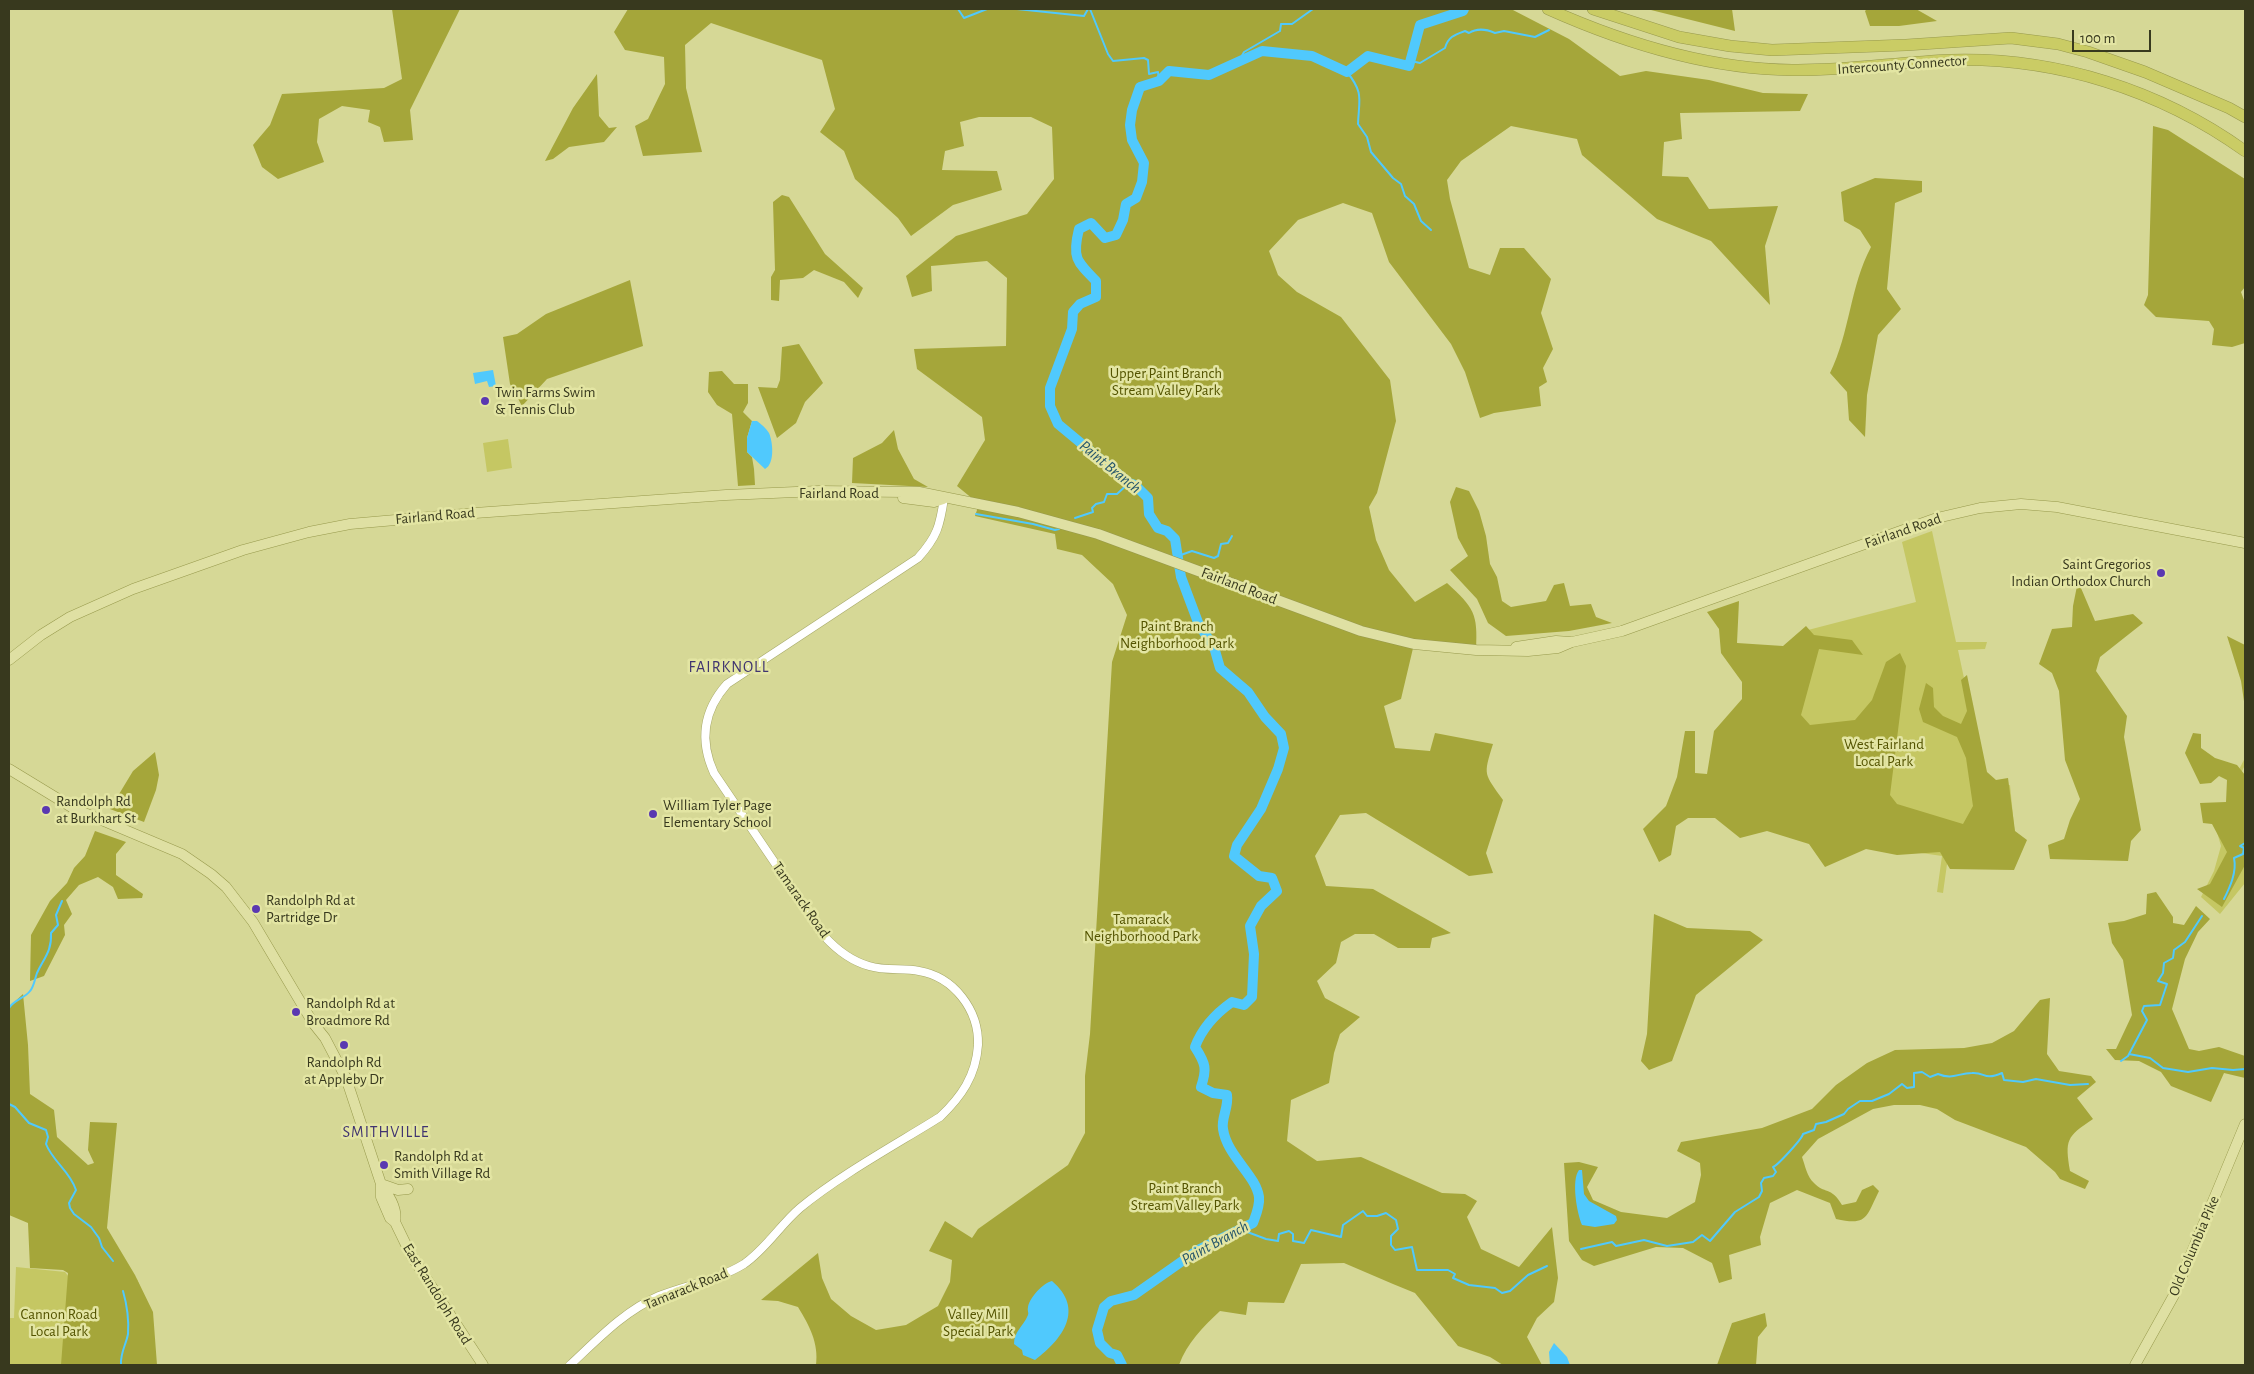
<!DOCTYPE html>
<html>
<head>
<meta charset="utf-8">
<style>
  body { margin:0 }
  #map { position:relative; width:2254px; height:1374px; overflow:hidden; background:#d6d896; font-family:"Alegreya Sans",sans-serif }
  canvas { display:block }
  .frame { position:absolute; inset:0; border:10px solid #38391e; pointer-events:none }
  .scale { position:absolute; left:2072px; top:30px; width:79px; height:22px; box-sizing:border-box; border:2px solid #38391e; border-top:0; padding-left:6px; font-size:15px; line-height:18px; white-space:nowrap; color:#38391e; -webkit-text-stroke:4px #e3e5a3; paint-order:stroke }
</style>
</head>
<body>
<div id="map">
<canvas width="2254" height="1374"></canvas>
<div class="frame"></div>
<div class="scale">100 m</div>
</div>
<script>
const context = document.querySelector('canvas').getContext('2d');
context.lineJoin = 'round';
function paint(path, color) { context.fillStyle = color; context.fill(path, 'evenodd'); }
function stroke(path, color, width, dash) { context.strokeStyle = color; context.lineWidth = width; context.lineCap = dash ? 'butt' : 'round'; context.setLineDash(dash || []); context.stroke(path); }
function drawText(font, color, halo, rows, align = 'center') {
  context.font = font + ' "Alegreya Sans",sans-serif'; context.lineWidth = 5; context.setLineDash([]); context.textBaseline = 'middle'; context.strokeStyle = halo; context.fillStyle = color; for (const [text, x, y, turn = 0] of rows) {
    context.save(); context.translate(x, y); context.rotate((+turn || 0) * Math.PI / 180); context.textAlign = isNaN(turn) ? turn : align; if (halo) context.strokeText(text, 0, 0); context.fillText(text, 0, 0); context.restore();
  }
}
const green = new Path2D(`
  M 508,439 L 512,468 L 487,472 L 483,443 Z
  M 1932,531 L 1956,642 L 1987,642 L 1985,649 L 1958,650 L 1987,786 L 2010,785 L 2016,846 L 1948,857 L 1943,893 L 1937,892 L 1942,856 L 1778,832 L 1808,630 L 1916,602 L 1902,542 Z
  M 2245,758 L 2245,765 L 2238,779 L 2245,783 L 2245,883 L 2220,914 L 2201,897 L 2214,871 L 2221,846 L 2211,811 L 2230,804 L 2234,779 Z
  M 16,1267 L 65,1272 L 72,1281 L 129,1282 L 137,1279 L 151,1314 L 152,1365 L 9,1365 L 9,1318 L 14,1318 Z`);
const forest = new Path2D(`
  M 392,9 L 460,9 L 410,110 L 413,140 L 384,142 L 380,127 L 368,122 L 370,110 L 342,106 L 319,119 L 317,142 L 324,162 L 278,179 L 262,167 L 253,145 L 270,125 L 282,94 L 384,88 L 402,79 Z
  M 628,9 L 1511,9 L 1569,39 L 1620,76 L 1646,71 L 1709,80 L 1763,93 L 1808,94 L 1800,111 L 1680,113 L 1682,139 L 1664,142 L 1662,176 L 1688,177 L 1709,209 L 1778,206 L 1765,246 L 1770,305 L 1711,241 L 1657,219 L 1582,155 L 1577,139 L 1511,126 L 1461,161 L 1447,180 L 1450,199 L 1469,268 L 1490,275 L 1500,248 L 1524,248 L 1551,279 L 1541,313 L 1553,349 L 1543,368 L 1547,382 L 1539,387 L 1541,406 L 1494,413 L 1480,418 L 1465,372 L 1451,344 L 1389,262 L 1372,213 L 1343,203 L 1298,220 L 1269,251 L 1278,275 L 1297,292 L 1341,317 L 1390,380 L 1396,421 L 1377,493 L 1369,507 L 1376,540 L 1389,570 L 1415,602 L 1447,583 C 1474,608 1478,613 1476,650 L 1414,644 L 1401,699 L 1384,706 L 1395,748 L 1430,751 L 1435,733 L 1493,744 C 1483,776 1484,773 1503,800 L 1486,853 L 1493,873 L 1469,876 L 1366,813 L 1340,815 L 1315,856 L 1326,886 L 1373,889 L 1451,933 L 1432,938 L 1430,948 L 1398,948 L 1374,934 L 1355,934 L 1341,942 L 1336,963 L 1317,981 L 1325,998 L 1360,1017 L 1340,1034 L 1334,1053 L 1329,1083 L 1291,1100 L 1287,1141 L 1317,1161 L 1361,1157 L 1442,1193 L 1465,1194 L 1477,1201 L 1467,1217 L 1481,1249 L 1519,1267 L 1552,1227 L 1558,1278 L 1554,1302 L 1537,1318 L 1527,1337 L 1542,1365 L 1503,1365 L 1490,1357 L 1458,1346 L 1415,1293 L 1393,1284 L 1344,1263 L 1301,1264 L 1284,1303 L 1248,1302 L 1246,1315 L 1220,1311 C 1203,1327 1187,1343 1179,1365 L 816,1365 C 819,1343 809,1325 798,1307 L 778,1301 L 761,1300 L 818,1253 L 822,1278 L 831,1299 L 851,1316 L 876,1330 L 906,1325 L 938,1306 L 950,1282 L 952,1260 L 929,1251 L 945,1221 L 972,1238 L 978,1229 L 1068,1165 L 1085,1133 L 1085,1076 L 1090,1034 L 1112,662 L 1127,615 L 1113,584 L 1082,555 L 1057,549 L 1055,534 L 975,516 L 979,504 L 957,486 L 985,440 L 982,417 L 917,369 L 914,349 L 1006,346 L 1007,278 L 987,261 L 931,266 L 932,291 L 912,297 L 906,276 L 956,236 L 1027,214 L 1054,179 L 1052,127 L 1031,117 L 979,117 L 960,122 L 964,146 L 945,151 L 942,170 L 997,171 L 1002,190 L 953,205 L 911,236 L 898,218 L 855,179 L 844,151 L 820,132 L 835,109 L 822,60 L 711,23 L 685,45 L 686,88 L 702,152 L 643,156 L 635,126 L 648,119 L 665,84 L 664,57 L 625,50 L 614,32 Z
  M 1647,9 L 1732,9 L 1735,31 Z
  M 1867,9 L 1916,9 L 1937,21 L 1899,26 L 1870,26 L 1865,11 Z
  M 597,74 L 599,116 L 609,128 L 617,127 L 604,142 L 569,147 L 553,159 L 545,161 L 573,108 Z
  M 2153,126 L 2168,130 L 2245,179 L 2245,287 L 2241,292 L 2245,303 L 2245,343 L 2232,347 L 2212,345 L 2214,329 L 2209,321 L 2156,317 L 2144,305 L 2148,295 Z
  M 1875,178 L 1922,181 L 1922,192 L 1895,203 L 1887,289 L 1901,309 L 1878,335 L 1867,395 L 1865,437 L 1849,420 L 1847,392 L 1830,373 C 1850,333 1850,286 1871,247 L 1860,230 L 1844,221 L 1841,192 Z
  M 782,195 L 789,197 L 825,254 L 863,288 L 858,298 L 844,282 L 814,270 L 803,278 L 780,280 L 779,301 L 771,300 L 771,277 L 775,270 L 773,202 Z
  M 630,280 L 643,346 L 547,379 L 522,406 L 510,384 L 503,337 L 517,334 L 546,314 Z
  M 799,344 L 823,383 L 805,402 L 796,423 L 777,438 L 758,387 L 777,388 L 780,380 L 782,347 Z
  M 722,371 L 734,384 L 748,384 L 748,403 L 743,412 L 752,421 L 747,438 L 747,452 L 752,457 L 754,469 L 755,485 L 738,486 L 732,414 L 717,405 L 708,392 L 709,372 Z
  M 894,430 L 898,449 L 914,479 L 928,487 L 852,483 L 853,458 L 882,443 Z
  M 1456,487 L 1469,491 L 1479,511 L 1486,536 L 1490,564 L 1497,577 L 1502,601 L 1511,607 L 1546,601 L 1554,585 L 1564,583 L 1570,606 L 1591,604 L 1596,617 L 1612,623 L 1569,631 L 1506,636 L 1488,623 L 1477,599 L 1450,570 L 1468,556 L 1458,538 L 1450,502 Z
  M 2078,581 L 2095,621 L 2133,614 L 2143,623 L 2100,657 L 2096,671 L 2127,716 L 2124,737 L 2141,830 L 2131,841 L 2128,861 L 2050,859 L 2048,845 L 2064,839 L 2070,820 L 2080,799 L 2065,760 L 2059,691 L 2052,673 L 2039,664 L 2052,629 L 2072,627 L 2073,606 Z
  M 1739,601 L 1737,643 L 1783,646 L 1806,626 L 1814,635 L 1852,640 L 1863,655 L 1819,649 L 1801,715 L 1810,725 L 1855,720 L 1872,700 L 1886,662 L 1900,653 L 1906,666 L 1890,795 L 1897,804 L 1963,824 L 1973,806 L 1966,758 L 1957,737 L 1923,722 L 1919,709 L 1926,683 L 1933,688 L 1934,707 L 1943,716 L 1961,724 L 1967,711 L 1961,680 L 1967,675 L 1987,772 L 1996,780 L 2008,778 L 2015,831 L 2027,840 L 2014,870 L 1950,869 L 1940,852 L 1897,855 L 1866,849 L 1825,867 L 1809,844 L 1767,831 L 1740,838 L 1715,818 L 1688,818 L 1676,826 L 1671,855 L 1659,862 L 1643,829 L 1666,806 L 1677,777 L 1685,731 L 1695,731 L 1695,773 L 1707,774 L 1714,731 L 1742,699 L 1742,682 L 1721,653 L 1719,629 L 1707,612 Z
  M 2227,636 L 2245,645 L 2245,708 L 2241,681 Z
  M 2193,733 L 2201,734 L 2201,748 L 2215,758 L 2237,765 L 2245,775 L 2245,865 L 2222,907 L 2197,889 L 2210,884 L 2227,852 L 2212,824 L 2203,823 L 2200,803 L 2226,802 L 2227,780 L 2219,776 L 2211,783 L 2200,784 L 2185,753 Z
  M 155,752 L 159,775 L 156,790 L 144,822 L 110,809 L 133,771 Z
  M 95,831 L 126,842 L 116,854 L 116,875 L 143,894 L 142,898 L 118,899 L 113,887 L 98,877 L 79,885 L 66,900 L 72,914 L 64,925 L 65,935 L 44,976 L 30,981 L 31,935 L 50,901 L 67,883 L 74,868 L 85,856 Z
  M 2156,892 L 2173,917 L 2173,923 L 2184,925 L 2196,906 L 2210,919 L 2198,932 L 2185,959 L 2172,1009 L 2189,1049 L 2199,1051 L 2219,1047 L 2245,1056 L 2245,1078 L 2224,1073 L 2211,1102 L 2171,1086 L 2161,1072 L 2139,1061 L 2115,1060 L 2106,1049 L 2116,1049 L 2132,1015 L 2123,960 L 2112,943 L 2108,923 L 2124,921 L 2146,914 L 2147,894 Z
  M 1654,914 L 1687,928 L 1750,931 L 1763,940 L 1696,995 L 1672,1061 L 1649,1070 L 1641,1061 L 1647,1034 Z
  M 23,994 L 28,1045 L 30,1094 L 54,1110 L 57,1137 L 88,1165 L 94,1163 L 88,1150 L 90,1122 L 117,1123 L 107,1228 L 135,1275 L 153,1312 L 157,1365 L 61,1365 L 68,1273 L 63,1270 L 30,1268 L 28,1223 L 9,1215 L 9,1007 Z
  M 2050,998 L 2047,1054 L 2059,1071 L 2091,1076 L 2096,1082 L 2077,1098 L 2093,1119 C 2066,1137 2065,1140 2070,1171 L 2089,1181 L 2085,1189 L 2060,1179 L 2055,1172 L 2026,1147 L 1955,1120 L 1937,1109 L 1920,1105 L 1894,1105 L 1873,1109 L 1818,1139 L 1802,1157 C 1805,1165 1807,1177 1814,1183 C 1824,1194 1831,1186 1842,1205 L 1856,1202 L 1862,1190 L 1873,1185 L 1879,1191 C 1866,1217 1868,1226 1836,1219 L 1830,1203 L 1797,1190 L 1770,1203 L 1760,1237 L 1761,1245 L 1729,1255 L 1732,1279 L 1719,1283 L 1712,1263 L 1683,1248 L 1656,1247 L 1594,1266 L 1582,1260 L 1569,1241 L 1564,1163 L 1579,1162 L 1598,1167 L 1587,1187 L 1593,1200 L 1621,1212 L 1667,1218 L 1695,1202 L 1701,1175 L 1700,1163 L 1677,1151 L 1681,1142 L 1762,1128 L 1812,1109 L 1836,1085 L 1867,1063 L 1895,1050 L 1964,1048 L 1992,1043 L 2014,1031 L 2040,1000 Z
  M 1765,1313 L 1767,1326 L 1758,1337 L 1756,1365 L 1717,1365 L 1732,1323 Z`);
const water = new Path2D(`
  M 493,370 L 496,386 L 489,387 L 487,381 L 475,384 L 473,373 Z
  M 752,421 L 757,421 C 761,424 766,428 769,433 C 773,442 775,464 765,469 L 747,452 L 747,438 Z
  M 1579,1170 L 1582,1170 L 1584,1194 L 1589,1201 L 1616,1216 L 1617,1220 L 1614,1224 L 1595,1227 L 1582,1225 C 1577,1213 1571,1180 1579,1170 Z
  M 1052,1281 C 1085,1309 1063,1339 1035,1360 L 1023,1355 L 1022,1350 L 1014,1344 C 1014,1331 1023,1327 1028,1315 C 1029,1313 1027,1310 1028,1307 C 1030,1297 1043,1283 1052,1281 Z
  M 1554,1343 L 1567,1357 L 1570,1365 L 1550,1365 L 1549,1352 Z`);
const stream = new Path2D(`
  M 958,9 L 964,18 L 987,9
  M 1017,9 L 1084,16 L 1088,9
  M 1090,9 L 1108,54 L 1113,61 L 1144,58 L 1148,60 L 1149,74 L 1158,72 L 1159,81
  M 1239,61 L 1244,52 L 1280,31 L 1281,24 L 1292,24 L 1313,9
  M 1411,61 L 1420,63 L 1445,48 C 1448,37 1454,35 1465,31 L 1469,33 C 1477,28 1486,29 1495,33 L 1504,31 L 1535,37 L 1549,30
  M 1347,72 C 1364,93 1359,99 1358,124 L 1367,137 L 1371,152 L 1393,178 L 1401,184 L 1405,196 L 1414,204 L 1421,221 L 1431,230
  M 976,514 L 1033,524 L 1055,530 L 1059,529
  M 1075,518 L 1093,512 L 1092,508 L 1096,504 L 1104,502 L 1107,494 L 1117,494 L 1129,483
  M 1178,556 L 1192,551 L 1214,558 L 1218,556 L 1221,544 L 1228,543 L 1232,536
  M 2224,899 C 2230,887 2237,872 2234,858 L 2243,854 L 2244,848 L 2240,846 L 2245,843
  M 9,1008 C 14,1000 25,998 30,991 C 34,987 35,978 37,973 C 44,958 52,951 51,933 L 58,925 L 56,915 L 62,901
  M 2129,1054 L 2150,1058 L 2163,1068 L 2188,1072 L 2212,1068 L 2233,1070 L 2245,1069
  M 2121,1061 L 2128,1056 L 2147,1020 L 2142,1011 L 2144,1006 L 2160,1005 L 2167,984 L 2158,981 L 2163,973 L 2164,963 L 2173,958 L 2174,950 L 2185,942 L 2202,916
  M 9,1104 L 15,1107 L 29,1123 L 46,1130 L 48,1137 L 46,1144 C 53,1162 70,1171 76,1190 L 69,1203 L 70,1208 L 74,1214 L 91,1227 L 99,1238 L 102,1247 L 113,1261
  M 1242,1230 L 1266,1239 L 1278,1241 L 1279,1234 L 1289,1231 L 1293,1234 L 1293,1241 L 1304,1243 L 1311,1230 L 1341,1237 L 1343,1225 L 1363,1211 L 1367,1216 L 1377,1216 L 1386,1213 L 1396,1220 L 1398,1229 L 1391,1236 L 1391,1245 L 1395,1250 L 1412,1247 L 1417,1270 L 1448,1270 L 1455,1274 L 1453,1278 L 1469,1285 L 1495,1288 L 1502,1293 L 1510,1291 L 1528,1275 L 1547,1266
  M 1581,1249 L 1612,1242 L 1616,1246 L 1644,1240 L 1667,1246 L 1693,1242 L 1702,1235 L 1710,1241 L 1735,1212 L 1759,1197 L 1762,1191 L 1761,1183 L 1764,1178 L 1773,1176 L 1776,1172 L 1773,1167 C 1777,1166 1802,1139 1803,1134 L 1814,1130 L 1816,1124 L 1826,1122 L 1844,1114 L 1848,1109 L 1860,1101 L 1872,1101 L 1889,1094 L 1902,1084 L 1907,1088 L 1914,1087 L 1914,1073 L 1922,1072 L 1930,1077 L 1938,1074 C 1953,1080 1958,1073 1972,1073 C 1986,1072 1983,1081 2002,1073 L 2004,1080 L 2023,1082 L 2036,1079 L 2070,1085 L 2088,1084
  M 121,1365 C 120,1353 126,1345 128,1334 C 129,1320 127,1305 123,1291`);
const river = new Path2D(`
  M 1122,1365 L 1117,1355 L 1110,1353 L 1100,1343 L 1097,1330 L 1104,1307 L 1111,1301 L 1134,1295 L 1198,1250 L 1253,1223 C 1256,1215 1260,1206 1259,1197 C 1256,1175 1227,1156 1223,1129 C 1221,1118 1229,1107 1227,1095 L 1213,1093 L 1201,1087 C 1207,1069 1206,1064 1195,1047 C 1202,1028 1215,1014 1232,1002 L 1244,1005 L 1252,997 L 1254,954 L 1250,926 L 1261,906 L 1277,891 L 1272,878 L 1259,876 L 1234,856 L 1237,845 L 1261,809 L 1278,769 L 1284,748 L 1281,734 L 1265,717 L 1248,692 L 1220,668 L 1214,647 L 1199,625 L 1181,577 L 1175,539 L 1167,531 L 1158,528 L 1149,514 L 1148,498 L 1135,485 L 1129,483 L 1058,424 L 1050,406 L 1050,388 L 1072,329 L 1073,312 L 1080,304 L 1096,297 L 1096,281 C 1076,261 1072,257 1079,229 L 1091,223 L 1105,238 L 1116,235 L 1123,220 L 1126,204 L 1136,198 L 1142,182 L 1144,163 L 1132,140 L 1130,125 L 1132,110 L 1140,87 L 1159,81 L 1169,71 L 1209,75 L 1262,51 L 1312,56 L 1347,72 L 1368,56 L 1409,66 L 1420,25 L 1463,11 L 1464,9`);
const minor = new Path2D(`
  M 570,1365 C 597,1340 624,1311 659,1296 C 687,1285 718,1280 744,1264 C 766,1249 780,1225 800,1208 C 840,1175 895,1145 940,1117 C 961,1097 976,1076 978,1045 C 979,1010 954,977 919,971 C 903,968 885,971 869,966 C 851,961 838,951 825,937 L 714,773 C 699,740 703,711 727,684 L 918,558 C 937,537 940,526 944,498`);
const major = new Path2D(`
  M 903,498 L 934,502 L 943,499
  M 1516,647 L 1556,641 L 1570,642
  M 9,660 L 41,635 L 70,617 L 133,589 L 243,550 L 309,532 L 350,524 L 475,513 L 726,495 L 819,491 L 904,492 L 919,492 L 1018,512 L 1098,534 L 1361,631 L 1414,644 L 1476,650 L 1528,651 L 1558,648 L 1572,642 L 1622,631 L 1937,518 L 1980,508 L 2021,504 L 2057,507 L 2245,543
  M 9,769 L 73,808 L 182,854 L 211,874 L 226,887 L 253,922 L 313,1023 L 325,1038 L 346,1078 L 381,1184 L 381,1197 L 390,1218 L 395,1222 L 411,1255 L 483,1365
  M 381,1184 L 398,1190 L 408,1189
  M 381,1185 C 389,1195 398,1209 395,1222
  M 2135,1365 L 2174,1295 L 2245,1124`);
const highway = new Path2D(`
  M 1548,9 C 1624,43 1709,69 1792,70 C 1845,71 1898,62 1951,60 C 2056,57 2160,90 2245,151
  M 1593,9 L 1679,37 L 1730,46 L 1772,50 L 1906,45 L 2011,38 L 2058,44 L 2088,52 L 2145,72 L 2229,108 L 2245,117`);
const markers = [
  [485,401,5,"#5a38b1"],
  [2161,573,5,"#5a38b1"],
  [46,810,5,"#5a38b1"],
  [653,814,5,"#5a38b1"],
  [256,909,5,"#5a38b1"],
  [296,1012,5,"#5a38b1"],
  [344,1045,5,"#5a38b1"],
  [384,1165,5,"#5a38b1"]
];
const streetNames = [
  ["Intercounty Connector",1902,65,-4],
  ["Fairland Road",839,493],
  ["Fairland Road",435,516,-5],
  ["Fairland Road",1903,531,-19],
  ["Fairland Road",1239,586,21],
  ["Tamarack Road",801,900,55],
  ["Old Columbia Pike",2194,1246,-67],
  ["Tamarack Road",686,1289,-22],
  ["East Randolph Road",437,1294,58]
];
const parkNames = [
  ["Upper Paint Branch",1166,373],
  ["Stream Valley Park",1166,390],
  ["Paint Branch",1177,626],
  ["Neighborhood Park",1177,643],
  ["West Fairland",1884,744],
  ["Local Park",1884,761],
  ["Tamarack",1141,919],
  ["Neighborhood Park",1141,936],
  ["Paint Branch",1185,1188],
  ["Stream Valley Park",1185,1205],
  ["Cannon Road",59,1314],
  ["Local Park",59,1331],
  ["Valley Mill",978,1314],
  ["Special Park",978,1331]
];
const poiNames = [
  ["Twin Farms Swim",495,392],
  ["& Tennis Club",495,409],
  ["Saint Gregorios",2151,564,"right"],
  ["Indian Orthodox Church",2151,581,"right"],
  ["Randolph Rd",56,801],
  ["at Burkhart St",56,818],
  ["William Tyler Page",663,805],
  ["Elementary School",663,822],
  ["Randolph Rd at",266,900],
  ["Partridge Dr",266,917],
  ["Randolph Rd at",306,1003],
  ["Broadmore Rd",306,1020],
  ["Randolph Rd",344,1062,"center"],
  ["at Appleby Dr",344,1079,"center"],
  ["Randolph Rd at",394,1156],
  ["Smith Village Rd",394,1173]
];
const waterNames = [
  ["Paint Branch",1110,467,39],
  ["Paint Branch",1215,1243,-29]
];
const neighbourhoodNames = [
  ["FAIRKNOLL",729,667],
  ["SMITHVILLE",386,1132]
];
paint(green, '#c5c763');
paint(forest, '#a5a63a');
paint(water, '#50c9fd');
stroke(stream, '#50c9fd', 2);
stroke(river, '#50c9fd', 10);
stroke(minor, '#a7a969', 9);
stroke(major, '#97994c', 11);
stroke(highway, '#97994c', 12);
stroke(minor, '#fff', 8);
stroke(major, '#dfe0a3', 10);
stroke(highway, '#cacc65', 11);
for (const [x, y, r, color] of markers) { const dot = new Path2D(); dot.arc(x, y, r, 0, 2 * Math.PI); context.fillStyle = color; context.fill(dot); stroke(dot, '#e3e5a3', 2); }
drawText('15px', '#38391e', '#e3e5a3', streetNames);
drawText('15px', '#545400', '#e3e5a3', parkNames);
drawText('15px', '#38391e', '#e3e5a3', poiNames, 'left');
drawText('italic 16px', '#25556b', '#e3e5a3', waterNames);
context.letterSpacing = '1px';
drawText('16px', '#403470', '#e3e5a3', neighbourhoodNames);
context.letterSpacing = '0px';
</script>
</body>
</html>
